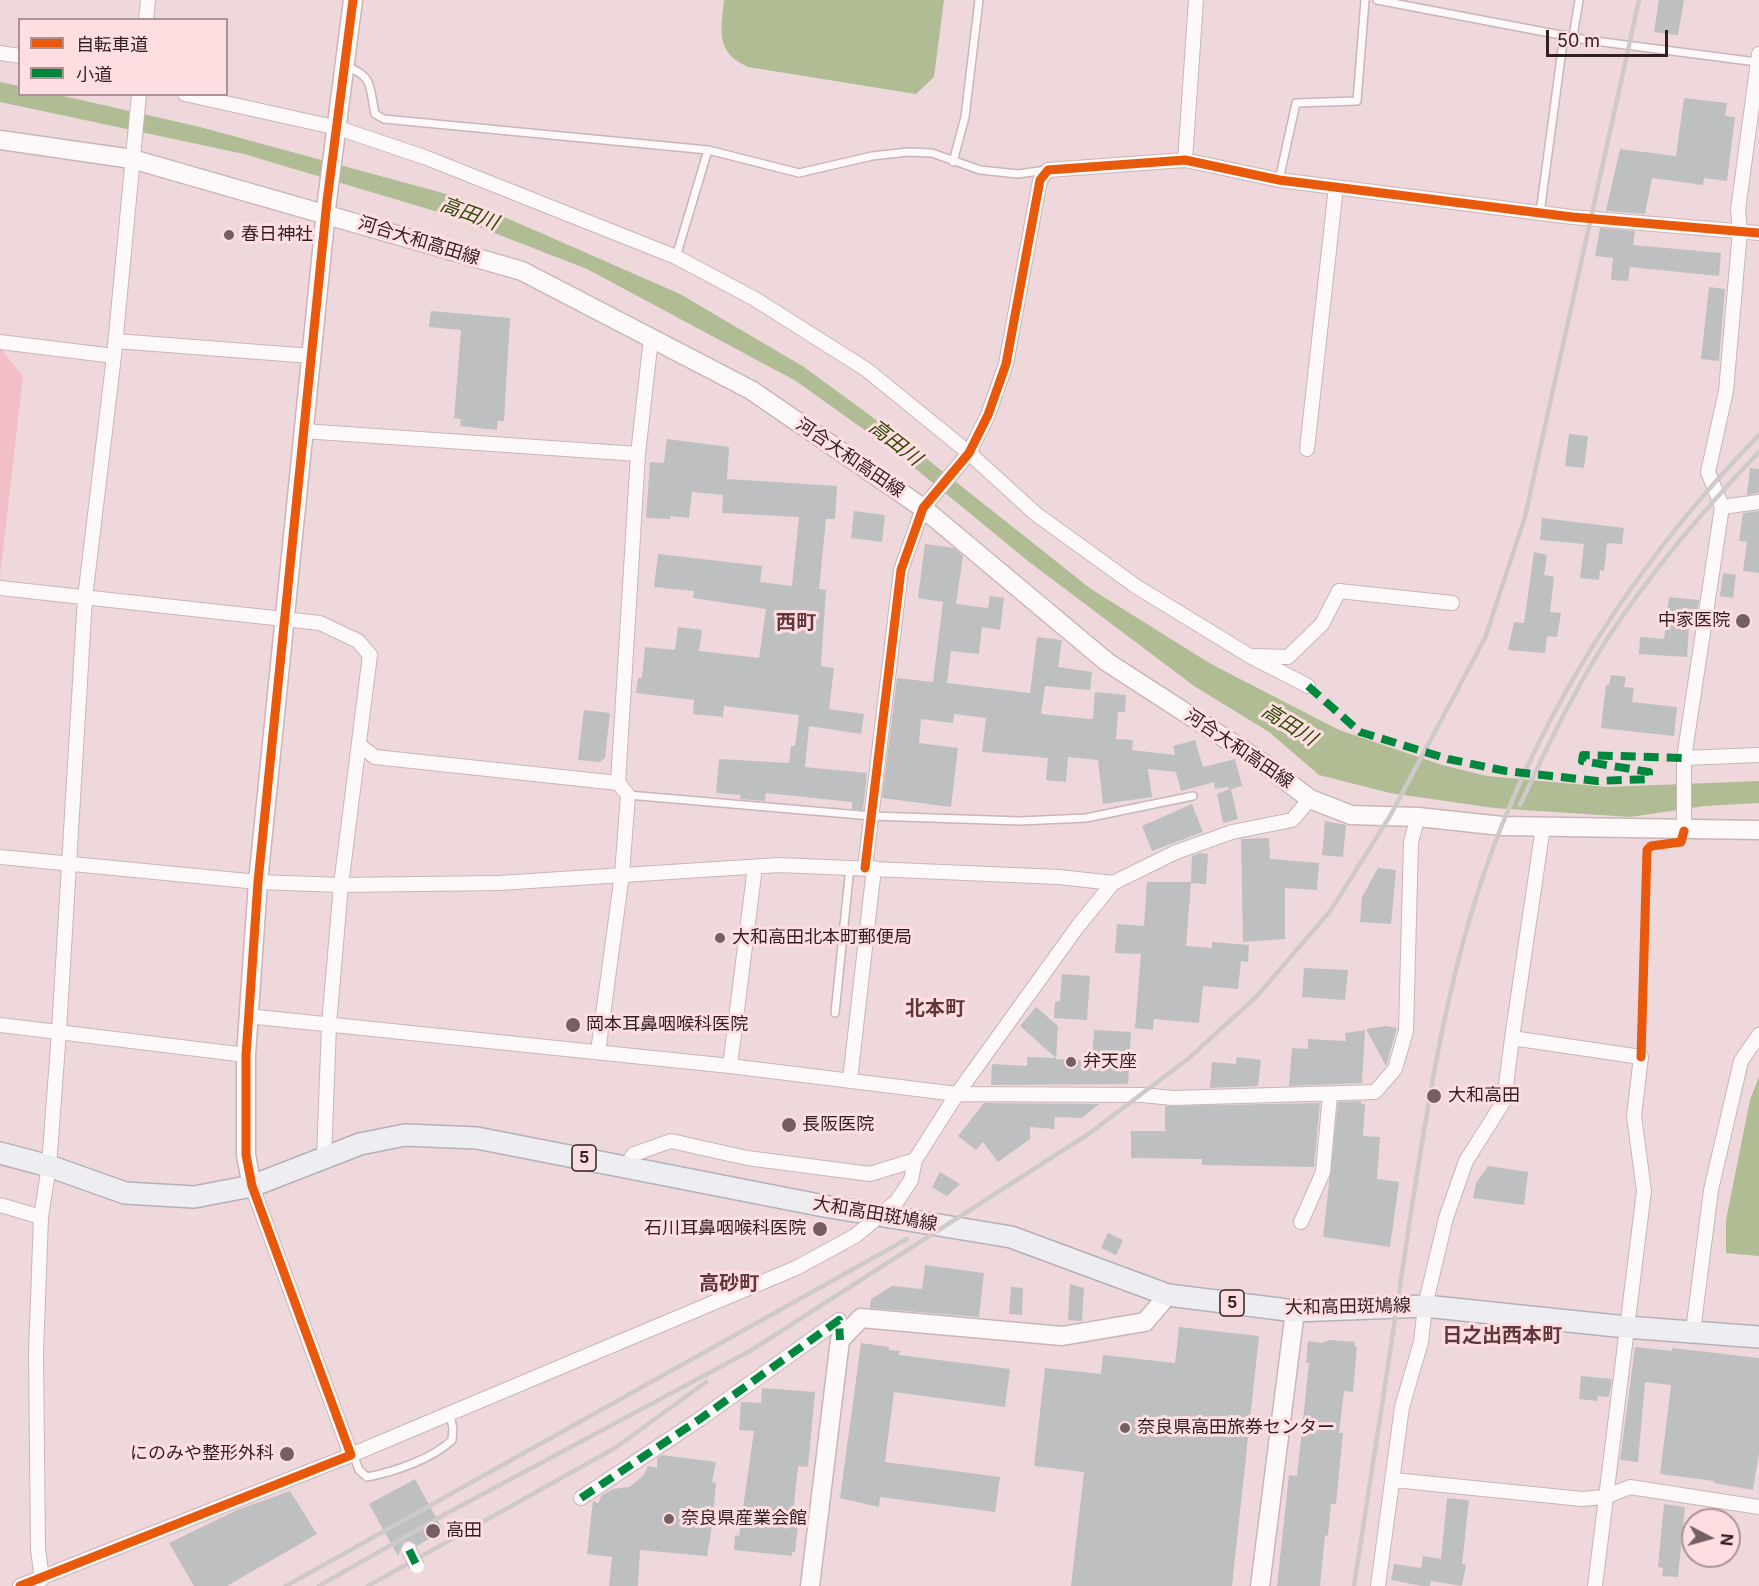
<!DOCTYPE html>
<html>
<head>
<meta charset="utf-8">
<style>
  body { margin:0 }
  #map { position:relative; width:1759px; height:1586px; overflow:hidden; background:#efd8db; font-family:Inter,"Noto Sans JP",sans-serif }
  canvas { display:block }
  .legend { position:absolute; left:18px; top:18px; width:210px; height:78px; box-sizing:border-box; background:#ffdee2; border:2px solid #ad9295; margin:0; padding:8px 10px; list-style:none; font-size:18px; color:#321f21 }
  .legend li { display:flex; align-items:center; gap:12px; height:30px }
  .legend b { width:30px; border:2px solid #ad9295 }
  .north { position:absolute; left:1681px; top:1508px; width:60px; height:60px; box-sizing:border-box; background:#ffdee2; border:2px solid #ad9295; border-radius:50%; rotate:96deg; font-size:16px; font-weight:700; line-height:24px; text-align:center; color:#321f21 }
  .north::after { content:''; display:block; margin:auto; width:21px; height:27px; background:#746062; clip-path:polygon(50% 0,100% 100%,50% 72%,0 100%) }
  .scale { position:absolute; left:1546px; top:30px; width:122px; height:27px; box-sizing:border-box; border:3px solid #321f21; border-top:0; padding-left:8px; font-size:18px; line-height:21px; white-space:nowrap; color:#321f21; -webkit-text-stroke:4px #ffdee2; paint-order:stroke }
</style>
</head>
<body>
<div id="map">
<canvas width="1759" height="1586"></canvas>
<ul class="legend">
<li><b style="height:8px;background:#e8590c"></b>自転車道</li>
<li><b style="height:8px;background:#00873e"></b>小道</li>
</ul>
<div class="north">N</div>
<div class="scale">50 m</div>
</div>
<script>
const context = document.querySelector('canvas').getContext('2d');
context.lineJoin = 'round';
function paint(path, color) { context.fillStyle = color; context.fill(path, 'evenodd'); }
function stroke(path, color, width, dash) { context.strokeStyle = color; context.lineWidth = width; context.lineCap = dash ? 'butt' : 'round'; context.setLineDash(dash || []); context.stroke(path); }
function drawText(font, color, halo, rows, align = 'center') {
  context.font = font + ' Inter,"Noto Sans JP",sans-serif'; context.lineWidth = 6; context.setLineDash([]); context.textBaseline = 'middle'; context.strokeStyle = halo; context.fillStyle = color; for (const [text, x, y, turn = 0] of rows) {
    context.save(); context.translate(x, y); context.rotate((+turn || 0) * Math.PI / 180); context.textAlign = isNaN(turn) ? turn : align; if (halo) context.strokeText(text, 0, 0); context.fillText(text, 0, 0); context.restore();
  }
}
const green = new Path2D(`
  M 0,347 L 23,377 L 0,576 Z`);
const water = new Path2D(`
  M 724,0 L 944,0 L 934,77 L 916,94 L 748,67 C 715,52 721,31 724,0 Z
  M 0,82 L 19,86 L 20,94 L 59,95 L 200,127 L 461,198 L 680,294 L 804,367 L 898,436 L 1091,589 L 1211,664 L 1339,730 L 1442,765 L 1487,776 L 1607,787 L 1759,781 L 1759,803 L 1704,806 L 1630,817 L 1494,808 L 1390,793 L 1319,775 L 1269,732 L 1194,686 L 1028,561 L 894,451 L 796,381 L 587,269 L 448,215 L 244,154 L 0,102 Z
  M 1759,1077 L 1759,1256 L 1726,1253 L 1726,1220 L 1750,1100 Z`);
const building = new Path2D(`
  M 1659,0 L 1684,0 L 1678,35 L 1654,32 Z
  M 1684,98 L 1727,103 L 1725,116 L 1735,117 L 1727,181 L 1704,178 L 1703,185 L 1652,178 L 1645,214 L 1606,211 L 1620,149 L 1676,156 Z
  M 1600,228 L 1635,231 L 1633,245 L 1721,253 L 1719,276 L 1630,267 L 1628,281 L 1611,280 L 1613,258 L 1595,256 Z
  M 1709,287 L 1725,289 L 1719,361 L 1701,359 Z
  M 431,311 L 510,318 L 504,421 L 498,421 L 497,430 L 460,426 L 461,419 L 454,418 L 461,330 L 429,327 Z
  M 1569,434 L 1588,436 L 1584,468 L 1565,466 Z
  M 667,439 L 729,447 L 727,479 L 837,486 L 835,519 L 826,519 L 819,589 L 826,590 L 821,666 L 834,668 L 829,709 L 864,714 L 861,734 L 809,726 L 805,767 L 867,773 L 863,810 L 852,809 L 852,802 L 766,793 L 765,801 L 740,799 L 741,795 L 716,793 L 719,759 L 789,763 L 791,746 L 795,746 L 799,715 L 724,706 L 723,717 L 693,714 L 694,700 L 636,693 L 638,678 L 642,678 L 645,647 L 675,650 L 678,627 L 702,630 L 699,651 L 759,658 L 766,609 L 693,598 L 694,591 L 654,587 L 658,554 L 762,566 L 760,582 L 792,586 L 799,517 L 722,513 L 723,495 L 692,492 L 689,518 L 671,516 L 670,519 L 646,518 L 650,462 L 664,463 Z
  M 1750,468 L 1759,469 L 1759,493 L 1747,495 Z
  M 854,511 L 885,515 L 882,542 L 851,538 Z
  M 1759,511 L 1759,573 L 1743,571 L 1747,542 L 1739,541 L 1743,513 Z
  M 1542,518 L 1624,528 L 1622,544 L 1607,543 L 1604,571 L 1600,570 L 1599,580 L 1580,578 L 1584,544 L 1540,540 Z
  M 925,544 L 954,548 L 963,556 L 956,604 L 988,608 L 990,596 L 1004,598 L 1000,630 L 982,627 L 979,654 L 951,651 L 947,683 L 1030,693 L 1037,637 L 1062,640 L 1058,667 L 1092,672 L 1090,690 L 1045,686 L 1041,714 L 1090,719 L 1093,718 L 1095,692 L 1126,695 L 1125,712 L 1118,712 L 1116,739 L 1133,740 L 1132,750 L 1175,755 L 1173,746 L 1195,740 L 1203,767 L 1235,759 L 1242,786 L 1231,789 L 1238,819 L 1223,823 L 1217,794 L 1229,789 L 1228,787 L 1215,789 L 1214,782 L 1181,791 L 1176,772 L 1148,769 L 1152,797 L 1103,804 L 1098,760 L 1068,757 L 1066,782 L 1046,780 L 1048,758 L 982,752 L 986,718 L 954,714 L 953,723 L 921,719 L 919,743 L 958,748 L 951,807 L 882,798 L 897,678 L 933,682 L 943,602 L 918,598 Z
  M 1534,552 L 1547,555 L 1544,575 L 1554,577 L 1550,612 L 1561,613 L 1557,637 L 1547,636 L 1545,653 L 1508,650 L 1514,622 L 1524,623 Z
  M 1723,573 L 1736,575 L 1733,598 L 1720,596 Z
  M 1669,597 L 1699,600 L 1695,626 L 1689,626 L 1687,657 L 1639,654 L 1640,637 L 1664,639 Z
  M 1611,675 L 1626,677 L 1624,687 L 1634,688 L 1632,702 L 1677,707 L 1674,736 L 1601,728 L 1606,685 L 1609,685 Z
  M 584,710 L 610,713 L 605,758 L 600,762 L 578,760 Z
  M 1192,804 L 1203,832 L 1152,851 L 1142,826 Z
  M 1325,821 L 1346,825 L 1343,857 L 1322,855 Z
  M 1269,838 L 1270,859 L 1319,863 L 1317,890 L 1285,888 L 1285,939 L 1243,942 L 1241,839 Z
  M 1200,853 L 1208,854 L 1206,884 L 1191,883 L 1186,946 L 1212,948 L 1212,942 L 1249,945 L 1248,962 L 1241,961 L 1238,989 L 1203,986 L 1199,1023 L 1154,1019 L 1153,1030 L 1135,1028 L 1141,954 L 1115,953 L 1117,924 L 1144,926 L 1147,882 L 1191,882 L 1192,856 Z
  M 1378,868 L 1396,870 L 1391,924 L 1360,922 L 1362,897 Z
  M 1304,968 L 1348,970 L 1345,1000 L 1302,997 Z
  M 1062,974 L 1090,976 L 1087,1020 L 1054,1018 L 1055,1002 L 1060,1001 Z
  M 1036,1007 L 1058,1026 L 1056,1059 L 1092,1061 L 1094,1030 L 1131,1032 L 1128,1084 L 991,1085 L 992,1064 L 1027,1066 L 1027,1057 L 1056,1058 L 1020,1026 Z
  M 1386,1026 L 1397,1028 L 1386,1066 L 1366,1029 Z
  M 1365,1030 L 1362,1083 L 1289,1086 L 1292,1048 L 1308,1049 L 1308,1039 L 1346,1041 L 1345,1033 Z
  M 1237,1057 L 1261,1060 L 1258,1086 L 1210,1088 L 1212,1062 L 1236,1064 Z
  M 1361,1101 L 1361,1104 L 1365,1104 L 1363,1136 L 1380,1137 L 1377,1179 L 1399,1182 L 1390,1247 L 1323,1237 L 1338,1102 Z
  M 984,1103 L 1099,1104 L 1082,1118 L 1055,1117 L 1054,1129 L 1030,1127 L 1030,1139 L 998,1162 L 983,1142 L 976,1150 L 958,1136 Z
  M 1320,1103 L 1314,1167 L 1202,1165 L 1202,1159 L 1131,1158 L 1131,1131 L 1165,1131 L 1165,1106 Z
  M 1488,1166 L 1528,1172 L 1524,1205 L 1473,1198 L 1476,1183 Z
  M 940,1172 L 960,1184 L 947,1196 L 932,1187 Z
  M 1108,1233 L 1123,1240 L 1116,1255 L 1101,1248 Z
  M 925,1265 L 984,1273 L 979,1317 L 870,1308 L 871,1299 L 892,1286 L 922,1289 Z
  M 1070,1284 L 1084,1288 L 1082,1321 L 1068,1320 Z
  M 1011,1287 L 1023,1288 L 1022,1315 L 1009,1314 Z
  M 1179,1327 L 1259,1336 L 1232,1586 L 1071,1586 L 1084,1472 L 1034,1466 L 1045,1368 L 1101,1374 L 1103,1355 L 1175,1363 Z
  M 1330,1340 L 1355,1342 L 1354,1346 L 1357,1347 L 1353,1392 L 1344,1391 L 1339,1433 L 1343,1433 L 1336,1504 L 1331,1504 L 1328,1536 L 1325,1535 L 1320,1586 L 1277,1586 L 1289,1475 L 1297,1476 L 1309,1363 L 1306,1363 L 1308,1341 L 1322,1343 Z
  M 861,1343 L 889,1347 L 889,1350 L 900,1351 L 899,1355 L 1010,1369 L 1005,1407 L 894,1392 L 885,1462 L 1000,1477 L 995,1512 L 880,1497 L 879,1507 L 840,1498 Z
  M 1635,1347 L 1672,1351 L 1672,1348 L 1759,1358 L 1759,1453 L 1753,1490 L 1714,1483 L 1714,1481 L 1660,1474 L 1671,1385 L 1645,1382 L 1638,1462 L 1620,1460 Z
  M 1581,1376 L 1612,1379 L 1609,1397 L 1598,1396 L 1597,1401 L 1579,1399 Z
  M 762,1388 L 815,1392 L 808,1467 L 798,1466 L 792,1524 L 798,1525 L 795,1552 L 792,1552 L 792,1556 L 734,1550 L 735,1535 L 739,1536 L 754,1431 L 739,1430 L 741,1402 L 761,1403 Z
  M 662,1455 L 716,1462 L 712,1482 L 716,1483 L 712,1526 L 707,1556 L 640,1550 L 638,1586 L 609,1586 L 612,1557 L 587,1554 L 593,1501 L 598,1503 L 602,1495 L 613,1489 L 629,1487 L 643,1476 L 648,1466 L 657,1468 L 657,1458 Z
  M 415,1479 L 443,1530 L 417,1546 L 410,1541 L 404,1542 L 398,1556 L 369,1504 Z
  M 290,1491 L 317,1534 L 227,1586 L 194,1586 L 169,1543 L 237,1510 Z
  M 1447,1498 L 1469,1500 L 1462,1564 L 1466,1565 L 1462,1586 L 1431,1581 L 1430,1586 L 1422,1586 L 1391,1580 L 1394,1564 L 1421,1568 L 1423,1556 L 1441,1559 Z
  M 1664,1504 L 1685,1507 L 1678,1577 L 1662,1576 L 1663,1568 L 1658,1567 Z`);
const lane = new Path2D(`
  M 1377,0 L 1587,40 L 1757,62
  M 1573,37 L 1579,0
  M 346,66 C 374,77 369,86 375,114 L 384,119 L 708,150 L 799,173 L 872,156 L 908,152 L 932,153 L 980,170 L 1018,174 L 1046,170
  M 953,162 L 965,117 L 979,0
  M 1279,180 L 1296,103 L 1357,101 L 1365,0
  M 1540,213 L 1564,35
  M 676,257 L 708,150
  M 628,795 L 872,816 L 1020,821 L 1086,818 L 1193,796
  M 835,1013 L 850,867
  M 353,1454 L 359,1470 L 367,1477 C 394,1472 432,1459 452,1440 L 453,1428 L 449,1412`);
const street = new Path2D(`
  M 146,20 L 148,0
  M 0,53 L 20,56
  M 185,94 L 338,128 L 427,158 L 676,257 L 755,299 L 867,370 L 969,453 L 1036,514 L 1137,587 L 1250,656 L 1308,686
  M 1185,160 L 1196,0
  M 116,341 L 311,356
  M 0,342 L 114,356
  M 303,431 L 638,454
  M 1307,449 L 1336,187
  M 1722,507 L 1708,472 L 1726,391 L 1740,231 L 1738,210 L 1759,54
  M 0,588 L 320,623 L 358,641 L 370,655 L 341,885 L 329,1025 L 324,1158
  M 1255,656 L 1288,657 L 1322,624 L 1339,591 L 1452,603
  M 359,745 L 375,757 L 618,783 L 628,795 L 622,874 L 598,1052
  M 1684,758 L 1759,755
  M 618,783 L 638,454 L 651,338
  M 1684,831 L 1684,758 L 1722,507 L 1759,502
  M 0,857 L 258,882 L 341,885 L 499,883 L 779,865 L 1059,877 L 1113,883
  M 865,868 L 901,570 L 923,508 L 969,453 L 988,415 L 1006,364 L 1040,180 L 1048,170 L 1185,160 L 1279,180 L 1572,217 L 1759,233
  M 247,1016 L 730,1066 L 957,1094 L 1142,1095 L 1173,1098 L 1375,1092 L 1395,1069 L 1406,1031 L 1411,842 L 1418,817
  M 0,1025 L 246,1055
  M 1512,1038 L 1543,827
  M 730,1066 L 755,867
  M 850,1080 L 874,868
  M 626,1166 L 634,1154 L 671,1141 L 747,1158 L 870,1174 L 915,1160
  M 897,1201 L 911,1180 L 915,1160 L 957,1094 L 1078,926 L 1113,883 L 1176,852 L 1232,832 L 1292,820 L 1310,799
  M 0,1205 L 41,1217
  M 1301,1222 L 1323,1172 L 1330,1095
  M 1693,1331 L 1711,1190 L 1741,1061 L 1759,1035
  M 351,1455 L 796,1268 L 855,1236
  M 1394,1480 L 1582,1499 L 1605,1497 L 1630,1487 L 1759,1507
  M 581,1498 L 700,1419 L 839,1320 L 840,1340
  M 42,1579 L 38,1549 L 36,1353 L 41,1217 L 49,1166 L 59,1031 L 85,598 L 114,356 L 139,94
  M 20,1586 L 351,1455 L 252,1186
  M 1378,1586 L 1402,1407 L 1421,1342 L 1425,1306 L 1446,1218 L 1466,1161 L 1504,1101 L 1512,1038 L 1641,1057 L 1634,1116 L 1644,1191 L 1595,1586`);
const secondary = new Path2D(`
  M 0,140 L 132,159 L 522,271 L 751,390 L 923,508 L 1107,662 L 1260,761 L 1310,799 L 1351,815 L 1418,817 L 1502,826 L 1759,830
  M 252,1186 L 246,1155 L 246,1055 L 258,882 L 327,201 L 353,0
  M 810,1586 L 840,1340 L 861,1318 L 1062,1336 L 1145,1322 L 1168,1295
  M 1260,1586 L 1295,1311`);
const primary = new Path2D(`
  M 0,1153 L 49,1166 L 125,1193 L 194,1197 L 252,1186 L 360,1144 L 405,1135 L 477,1138 L 824,1206 L 1011,1237 L 1168,1295 L 1295,1311 L 1425,1306 L 1626,1327 L 1759,1337`);
const rail = new Path2D(`
  M 1520,805 C 1550,741 1581,675 1622,617 C 1662,559 1710,503 1759,452
  M 286,1586 L 907,1239
  M 319,1586 L 440,1517 L 750,1351 L 1090,1133 L 1189,1058 L 1257,996 L 1331,910 L 1390,816 L 1485,638 L 1525,517 L 1639,0
  M 368,1586 L 615,1448 L 706,1382
  M 1354,1586 C 1372,1470 1390,1355 1407,1239 C 1428,1100 1449,956 1502,825 C 1560,680 1650,546 1759,435`);
const streetBridge = new Path2D(`
  M 855,1236 L 897,1201
  M 409,1550 L 417,1566`);
const quiet = new Path2D(`
  M 1308,686 L 1360,732 L 1448,759 L 1506,771 L 1597,781 L 1649,779 L 1649,772 L 1582,761 L 1583,755 L 1684,758
  M 581,1498 L 700,1419 L 839,1320 L 840,1340
  M 409,1550 L 417,1566`);
const cycleway = new Path2D(`
  M 865,868 L 901,570 L 923,508 L 969,453 L 988,415 L 1006,364 L 1040,180 L 1048,170 L 1185,160 L 1279,180 L 1572,217 L 1759,233
  M 1641,1057 L 1647,850 L 1651,846 L 1681,842 L 1684,831
  M 20,1586 L 351,1455 L 252,1186 L 246,1155 L 246,1055 L 258,882 L 327,201 L 353,0`);
const markers = [
  [229,235,6,"#746062"],
  [1743,621,8,"#746062"],
  [720,938,6,"#746062"],
  [573,1025,8,"#746062"],
  [1071,1062,6,"#746062"],
  [1434,1096,8,"#746062"],
  [789,1125,8,"#746062"],
  [820,1229,8,"#746062"],
  [1125,1428,6,"#746062"],
  [287,1454,8,"#746062"],
  [669,1519,6,"#746062"],
  [433,1531,8,"#746062"]
];
const shields = [
  [584,1158,24],
  [1232,1303,24]
];
const shieldNames = [
  ["5",584,1158],
  ["5",1232,1303]
];
const poiNames = [
  ["春日神社",241,235],
  ["中家医院",1730,621,"right"],
  ["大和高田北本町郵便局",732,938],
  ["岡本耳鼻咽喉科医院",586,1025],
  ["弁天座",1083,1062],
  ["大和高田",1448,1096],
  ["長阪医院",802,1125],
  ["石川耳鼻咽喉科医院",806,1229,"right"],
  ["奈良県高田旅券センター",1137,1428],
  ["にのみや整形外科",274,1454,"right"],
  ["奈良県産業会館",681,1519],
  ["高田",446,1531]
];
const streetNames = [
  ["河合大和高田線",419,241,17],
  ["河合大和高田線",850,458,34],
  ["河合大和高田線",1239,749,34],
  ["大和高田斑鳩線",875,1214,10],
  ["大和高田斑鳩線",1348,1307,-1]
];
const waterNames = [
  ["高田川",469,214,20],
  ["高田川",895,443,38],
  ["高田川",1289,725,32]
];
const neighbourhoodNames = [
  ["西町",796,623],
  ["北本町",935,1009],
  ["高砂町",729,1284],
  ["日之出西本町",1502,1336]
];
paint(green, '#f2bfc6');
paint(water, '#afbc94');
paint(building, '#bebfc0');
stroke(lane, '#c9b5b7', 10);
stroke(street, '#c9b5b7', 16);
stroke(secondary, '#c9b5b7', 21);
stroke(primary, '#b5b0b8', 24);
stroke(lane, '#fdf9fa', 7);
stroke(street, '#fdf9fa', 14);
stroke(secondary, '#fdf9fa', 18);
stroke(primary, '#ededf2', 21);
stroke(rail, '#cfc9c9', 4.5);
stroke(streetBridge, '#c9b5b7', 16, []);
stroke(streetBridge, '#fdf9fa', 14);
stroke(quiet, '#00873e', 8, [15, 8]);
stroke(cycleway, '#e8590c', 9);
for (const [x, y, r, color] of markers) { const dot = new Path2D(); dot.arc(x, y, r, 0, 2 * Math.PI); context.fillStyle = color; context.fill(dot); stroke(dot, '#ffdee2', 2); }
for (const [x, y, w] of shields) { const box = new Path2D(); box.roundRect(x - w / 2, y - 13, w, 26, 4.5); context.fillStyle = '#ffdee2'; context.fill(box); stroke(box, '#321f21', 1.5); }
drawText('bold 16px', '#321f21', null, shieldNames);
drawText('18px', '#321f21', '#ffdee2', poiNames, 'left');
drawText('18px', '#321f21', '#ffdee2', streetNames);
drawText('italic 20px', '#304b0a', '#ffdee2', waterNames);
drawText('bold 20px', '#61363d', '#ffdee2', neighbourhoodNames);
</script>
</body>
</html>
